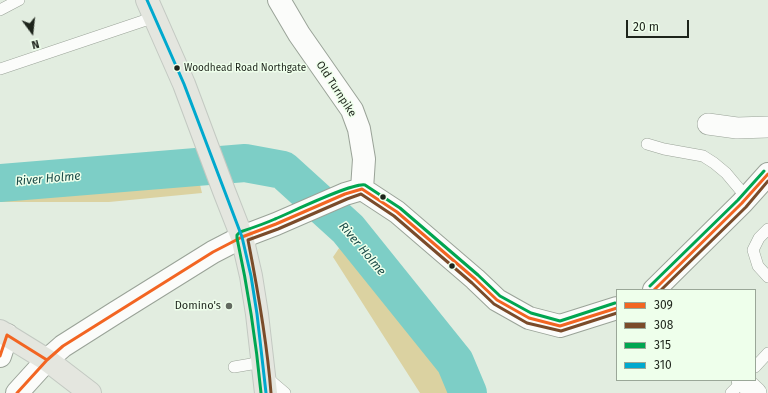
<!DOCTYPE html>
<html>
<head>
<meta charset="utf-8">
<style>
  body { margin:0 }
  #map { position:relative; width:768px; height:393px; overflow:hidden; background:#e2ede0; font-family:"Fira Sans",sans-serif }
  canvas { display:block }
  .legend { position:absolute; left:616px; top:289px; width:140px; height:92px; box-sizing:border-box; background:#eeffeb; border:1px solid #9aa798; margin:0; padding:5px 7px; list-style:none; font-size:12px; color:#1d241b }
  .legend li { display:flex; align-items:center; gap:8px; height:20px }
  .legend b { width:20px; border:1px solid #9aa798 }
  .north { position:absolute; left:12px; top:12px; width:40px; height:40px; -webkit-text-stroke:3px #eeffeb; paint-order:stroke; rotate:165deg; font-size:11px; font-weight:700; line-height:16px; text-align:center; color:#1d241b }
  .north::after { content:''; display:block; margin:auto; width:14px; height:18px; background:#1d241b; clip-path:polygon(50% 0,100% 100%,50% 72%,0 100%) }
  .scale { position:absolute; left:626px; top:20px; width:63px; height:18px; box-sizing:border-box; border:2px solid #1d241b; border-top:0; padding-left:5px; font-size:12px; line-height:14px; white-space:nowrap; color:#1d241b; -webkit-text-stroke:3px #eeffeb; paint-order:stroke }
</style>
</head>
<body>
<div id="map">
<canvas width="768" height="393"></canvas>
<ul class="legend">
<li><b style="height:5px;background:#f26522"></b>309</li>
<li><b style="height:5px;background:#7a4b2a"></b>308</li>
<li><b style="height:5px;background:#00a651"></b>315</li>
<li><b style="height:5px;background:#00a9ce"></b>310</li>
</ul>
<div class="north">N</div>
<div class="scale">20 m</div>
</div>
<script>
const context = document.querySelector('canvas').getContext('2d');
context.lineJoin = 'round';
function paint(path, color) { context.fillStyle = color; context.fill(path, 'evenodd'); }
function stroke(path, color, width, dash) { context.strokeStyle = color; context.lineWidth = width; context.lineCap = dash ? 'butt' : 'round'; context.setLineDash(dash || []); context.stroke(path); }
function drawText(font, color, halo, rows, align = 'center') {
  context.font = font + ' "Fira Sans",sans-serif'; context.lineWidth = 3; context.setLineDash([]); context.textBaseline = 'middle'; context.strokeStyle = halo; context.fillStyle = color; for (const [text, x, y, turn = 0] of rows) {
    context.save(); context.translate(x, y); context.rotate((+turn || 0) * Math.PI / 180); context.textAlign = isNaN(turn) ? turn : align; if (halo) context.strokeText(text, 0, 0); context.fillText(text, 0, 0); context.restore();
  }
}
const forest = new Path2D(`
  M 192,152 L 202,193 L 109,202 L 0,202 L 0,170 L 29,168 Z
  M 359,219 L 435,315 L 483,393 L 420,393 L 333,257 Z`);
const river = new Path2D(`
  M 0,183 L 245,163 L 283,170 L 348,229 L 455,362 L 468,393`);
const service = new Path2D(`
  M 0,10 L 19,0
  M 0,69 L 155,17
  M 647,144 L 664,149 L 703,156 L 714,163 L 726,173 L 747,198
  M 768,229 L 759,238 L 753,250 L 758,266 L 768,277
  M 234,367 L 263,362
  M 755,367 L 768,353
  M 265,376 L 285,393
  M 731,393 L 744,380`);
const minor = new Path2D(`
  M 708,124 L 737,128 L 768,127
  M 742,380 L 756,393`);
const tertiary = new Path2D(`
  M 279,0 L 299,34 L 352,110 L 359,129 L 364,159 L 362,189
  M 654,290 L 742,203 L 768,174
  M 0,356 L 7,335
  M 17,393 L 47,360 L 63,346 L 115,313 L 213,252 L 242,237 L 276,224 L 345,194 L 362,189 L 397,212 L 475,279 L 497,300 L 529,318 L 560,326 L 617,308`);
const primary = new Path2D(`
  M 147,0 L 184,84 L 224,191 L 242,237 L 251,276 L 257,314 L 266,393
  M 0,331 L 47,360 L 90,393`);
const bus1 = new Path2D(`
  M 654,290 L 742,203 L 768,174
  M 0,356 L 7,335 L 47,360
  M 17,393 L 47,360 L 63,346 L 213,252 L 242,237 L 276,224 L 345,194 L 362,189 L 397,212 L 475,279 L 497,300 L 529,318 L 560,326 L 617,308`);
const bus2 = new Path2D(`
  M 661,290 L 746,207 L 768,181
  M 271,393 C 267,341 258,291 248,240 L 278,229 L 347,199 L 361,194 L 394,216 L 472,283 L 494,304 L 527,323 L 561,331 L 617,313`);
const bus3 = new Path2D(`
  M 650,286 L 738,200 L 764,171
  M 261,393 C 256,341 248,289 237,238 L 237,235 L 240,232 C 252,228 264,224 275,219 C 290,213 353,182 365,185 L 400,208 L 478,275 L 500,296 L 531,313 L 560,321 L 615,303`);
const bus4 = new Path2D(`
  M 147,0 L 184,84 L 242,237 L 251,276 L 257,314 L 266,393`);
const markers = [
  [177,68,3.5,"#1d241b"],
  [383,197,3.5,"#1d241b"],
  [452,266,3.5,"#1d241b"],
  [229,306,4,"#626a60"]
];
const busNames = [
  ["Woodhead Road Northgate",184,68]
];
const streetNames = [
  ["Old Turnpike",336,89,57]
];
const poiNames = [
  ["Domino's",221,306]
];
const waterNames = [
  ["River Holme",48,179,-5],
  ["River Holme",362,249,50]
];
paint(forest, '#dbd2a1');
stroke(river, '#7dcec6', 38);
stroke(service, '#9aa398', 12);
stroke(minor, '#9aa398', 22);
stroke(tertiary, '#9aa398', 24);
stroke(primary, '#c3c9c2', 24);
stroke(service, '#fbfcfa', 11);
stroke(minor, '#fbfcfa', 21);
stroke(tertiary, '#fbfcfa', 22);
stroke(primary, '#e4e6df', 22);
stroke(bus1, '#f26522', 3);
stroke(bus2, '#7a4b2a', 3);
stroke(bus3, '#00a651', 3);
stroke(bus4, '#00a9ce', 3);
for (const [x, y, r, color] of markers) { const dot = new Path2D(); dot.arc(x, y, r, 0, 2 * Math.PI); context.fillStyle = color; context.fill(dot); stroke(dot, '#eeffeb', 1.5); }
drawText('10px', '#1d241b', '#eeffeb', busNames, 'left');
drawText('11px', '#1d241b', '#eeffeb', streetNames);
drawText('11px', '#1d241b', '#eeffeb', poiNames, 'right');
drawText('italic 12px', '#1a4b48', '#eeffeb', waterNames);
</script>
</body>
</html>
